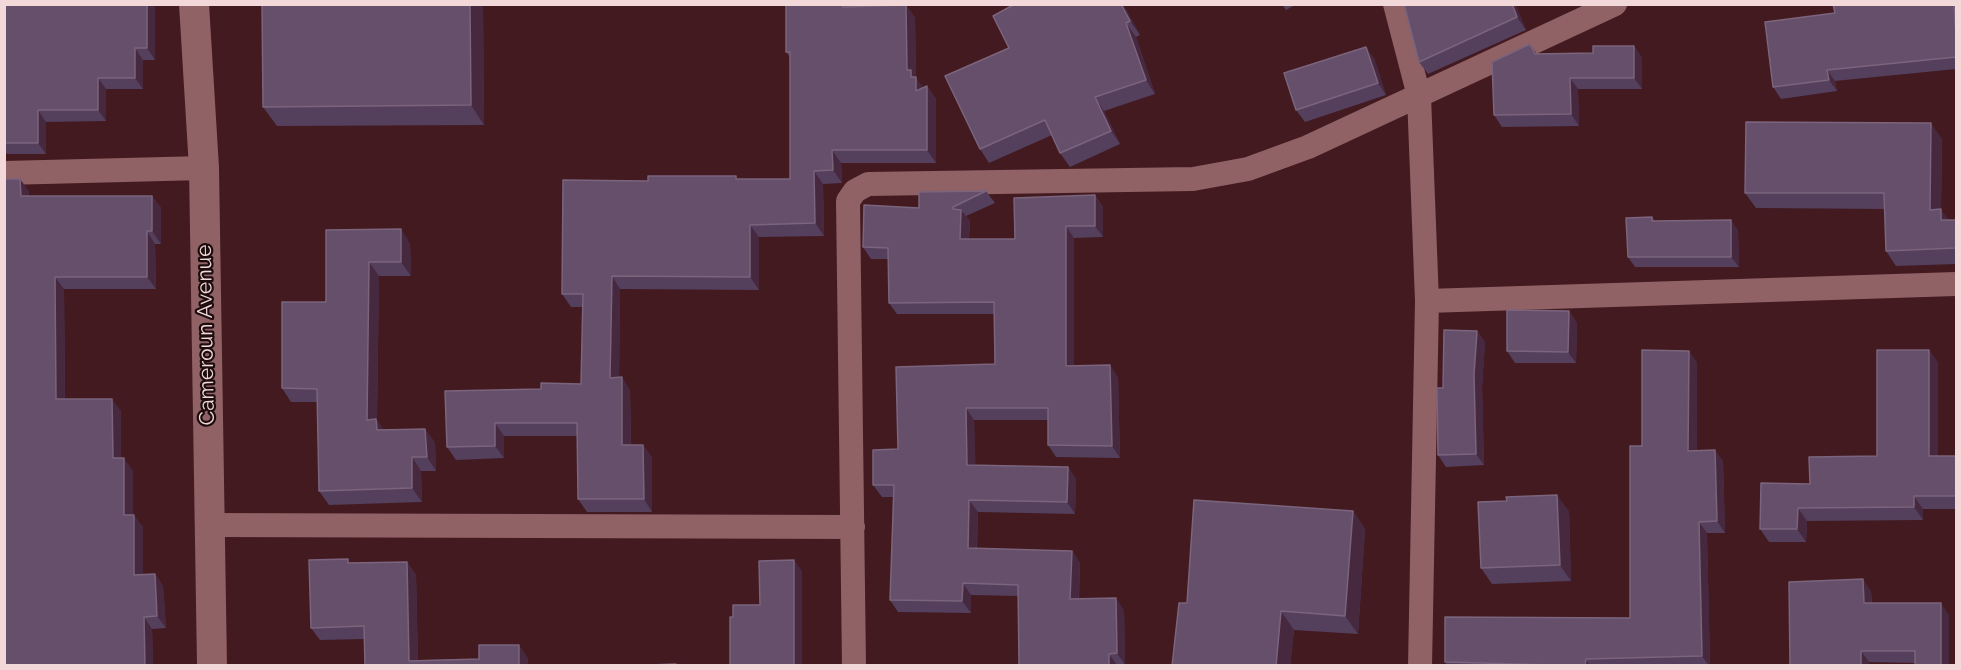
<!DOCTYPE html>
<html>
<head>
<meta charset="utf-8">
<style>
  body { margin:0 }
  #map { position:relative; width:1961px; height:670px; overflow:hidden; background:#421a20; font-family:Raleway,sans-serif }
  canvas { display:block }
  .frame { position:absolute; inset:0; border:6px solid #f3d8d9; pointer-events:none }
</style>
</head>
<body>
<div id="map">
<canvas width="1961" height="670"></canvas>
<div class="frame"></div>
</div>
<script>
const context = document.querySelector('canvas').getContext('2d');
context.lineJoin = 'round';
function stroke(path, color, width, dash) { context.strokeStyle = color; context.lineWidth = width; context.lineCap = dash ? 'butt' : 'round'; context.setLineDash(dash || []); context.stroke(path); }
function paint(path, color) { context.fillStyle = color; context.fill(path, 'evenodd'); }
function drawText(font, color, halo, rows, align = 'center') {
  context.font = font + ' Raleway,sans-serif'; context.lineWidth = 4.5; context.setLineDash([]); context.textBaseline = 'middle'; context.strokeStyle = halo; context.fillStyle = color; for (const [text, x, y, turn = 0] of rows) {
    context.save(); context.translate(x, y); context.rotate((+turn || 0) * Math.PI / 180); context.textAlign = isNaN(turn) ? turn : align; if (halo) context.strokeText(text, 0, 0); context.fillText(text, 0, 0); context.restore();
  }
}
const minor = new Path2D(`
  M 1395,4 L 1419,96 L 1427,301 L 1420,666
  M 4,173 L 204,168
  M 1427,301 L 1956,284
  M 210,525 L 853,527
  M 854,666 L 848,201 L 855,191 L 868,184 L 1193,179 L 1248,169 L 1308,147 L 1615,4`);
const tertiary = new Path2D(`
  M 194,4 L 204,168 L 212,666`);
const wall = new Path2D(`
  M 4,4 L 154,4 L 155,6 L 155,60 L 143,60 L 143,89 L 106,89 L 106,121 L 46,122 L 46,154 L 7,154 L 4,151 Z
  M 262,4 L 483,4 L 484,125 L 277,126 L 263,107 Z
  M 852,4 L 852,6 L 906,5 L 915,18 L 916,78 L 923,88 L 927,86 L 936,99 L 936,163 L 841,163 L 842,183 L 823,184 L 824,236 L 759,237 L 759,290 L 620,289 L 619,378 L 630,390 L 631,445 L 643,445 L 652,458 L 652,512 L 587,512 L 578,499 L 578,436 L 504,436 L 504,458 L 456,460 L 447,447 L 541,389 L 581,384 L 583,307 L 571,307 L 562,294 L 648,181 L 739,179 L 790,179 L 790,57 L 786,52 Z
  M 1015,4 L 1123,4 L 1140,35 L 1136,37 L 1155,94 L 1104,111 L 1120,144 L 1070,167 L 1060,153 L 1052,135 L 989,163 L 980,149 L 1009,48 Z
  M 1282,4 L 1297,4 L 1286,10 Z
  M 1404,4 L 1515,4 L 1526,30 L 1428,74 L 1419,62 Z
  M 1956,4 L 1956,69 L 1835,81 L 1837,91 L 1781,99 L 1773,87 Z
  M 1530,44 L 1537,54 L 1593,53 L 1634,46 L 1642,58 L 1642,89 L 1578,89 L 1579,126 L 1502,127 L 1494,115 Z
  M 1374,58 L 1386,95 L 1305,122 L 1296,110 Z
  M 1942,139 L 1941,210 L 1948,220 L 1956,220 L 1956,264 L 1896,266 L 1886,251 L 1885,209 L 1756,208 L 1745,193 Z
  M 29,191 L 29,196 L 152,196 L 161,208 L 161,244 L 155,244 L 156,289 L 64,289 L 65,399 L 121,411 L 121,458 L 133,471 L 133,515 L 143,527 L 143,574 L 155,574 L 163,586 L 166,628 L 152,629 L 153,666 L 4,666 Z
  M 986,191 L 995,203 L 966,216 L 970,221 L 969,239 L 1015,239 L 1095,195 L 1103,207 L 1103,237 L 1074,238 L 1074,366 L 1118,377 L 1120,458 L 1056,457 L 1048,445 L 1048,420 L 974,420 L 975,465 L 1068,467 L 1076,479 L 1075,514 L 978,512 L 977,548 L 1072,551 L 1080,563 L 1079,599 L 1124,610 L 1125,665 L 912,666 L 1019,665 L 1018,596 L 971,595 L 971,613 L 898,612 L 890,600 L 893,497 L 882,497 L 873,485 L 898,449 L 995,364 L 994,314 L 897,314 L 889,303 L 888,259 L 871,259 L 863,247 L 919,208 Z
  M 1652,217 L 1655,221 L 1738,230 L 1739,267 L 1635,267 L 1628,257 Z
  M 326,230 L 410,243 L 411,276 L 379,276 L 377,420 L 383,430 L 425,429 L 435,443 L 436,471 L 421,471 L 422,502 L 329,505 L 319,491 L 317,402 L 291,402 L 282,388 L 326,302 Z
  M 1569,311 L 1577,323 L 1576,363 L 1515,363 L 1507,351 Z
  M 1477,331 L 1485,342 L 1482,387 L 1484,465 L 1446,467 L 1438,455 L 1443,388 Z
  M 1929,350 L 1938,363 L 1938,456 L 1956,456 L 1956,509 L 1923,509 L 1923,520 L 1807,521 L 1806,542 L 1769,542 L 1760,529 L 1810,484 L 1877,456 Z
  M 1697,362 L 1697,451 L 1723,461 L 1725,533 L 1707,533 L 1710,666 L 1448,666 L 1445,662 L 1630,618 L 1642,446 Z
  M 1353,511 L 1365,529 L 1358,634 L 1294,630 L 1290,666 L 1172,666 L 1187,603 Z
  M 1569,511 L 1571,581 L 1492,584 L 1481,568 Z
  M 407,562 L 416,575 L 418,660 L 528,658 L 365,666 L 364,639 L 320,640 L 311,628 L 351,563 Z
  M 1871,591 L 1872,603 L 1949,615 L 1915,663 L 1869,662 L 1790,666 Z`);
const shadedWall = new Path2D(`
  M 147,4 L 154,4 L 155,6 L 155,60 L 147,48 Z
  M 470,4 L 483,4 L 484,125 L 471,105 Z
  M 843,4 L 852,4 L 852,19 L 843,7 Z
  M 1121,4 L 1123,4 L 1140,35 L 1130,21 Z
  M 1512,4 L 1515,4 L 1526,30 L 1517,17 Z
  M 1954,4 L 1956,4 L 1956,36 Z
  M 906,5 L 915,18 L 916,78 L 925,90 L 916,91 L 907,70 Z
  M 1126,23 L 1136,37 L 1155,94 L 1146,80 Z
  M 1634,46 L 1642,58 L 1642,89 L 1634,78 Z
  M 1366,47 L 1374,58 L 1386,95 L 1378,83 Z
  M 135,48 L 143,60 L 143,89 L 135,78 Z
  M 1827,70 L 1835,81 L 1837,91 L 1829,80 Z
  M 98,78 L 106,89 L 106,121 L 98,110 Z
  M 1570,78 L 1578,89 L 1579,126 L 1571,114 Z
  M 927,86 L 936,99 L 936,163 L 927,150 Z
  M 1095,97 L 1104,111 L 1120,144 L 1111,131 Z
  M 38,110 L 46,122 L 46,154 L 38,143 Z
  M 1931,123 L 1942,139 L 1941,210 L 1952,224 L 1952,235 L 1930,210 Z
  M 832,150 L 841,163 L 842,183 L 833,170 Z
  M 814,171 L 823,184 L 824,236 L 815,223 Z
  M 20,179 L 29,191 L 29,208 L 21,196 Z
  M 1095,195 L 1103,207 L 1103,237 L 1095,226 Z
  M 152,196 L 161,208 L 161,244 L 152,231 Z
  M 953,207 L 961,218 L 961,210 L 970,221 L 968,251 L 960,239 Z
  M 1731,220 L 1738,230 L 1739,267 L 1731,257 Z
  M 750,225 L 759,237 L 759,290 L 750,277 Z
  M 1066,226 L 1074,238 L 1074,378 L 1066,366 Z
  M 401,229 L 410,243 L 411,276 L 401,262 Z
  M 147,231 L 155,244 L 156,289 L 147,277 Z
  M 369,262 L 379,276 L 377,420 L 386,433 L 386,443 L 367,420 Z
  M 612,276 L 620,289 L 619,390 L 610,378 Z
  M 55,277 L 64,289 L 65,412 L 56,399 Z
  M 1569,311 L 1577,323 L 1576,363 L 1568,352 Z
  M 1477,331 L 1485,342 L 1482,387 L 1484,465 L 1476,454 L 1474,375 Z
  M 1929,350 L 1938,363 L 1938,469 L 1929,456 Z
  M 1689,351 L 1697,362 L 1697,462 L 1688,451 Z
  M 1110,365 L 1118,377 L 1120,458 L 1112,446 Z
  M 622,377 L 630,390 L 631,458 L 622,445 Z
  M 112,399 L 121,411 L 121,471 L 113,458 Z
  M 966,408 L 974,420 L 976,476 L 967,465 Z
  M 495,423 L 504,436 L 504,458 L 495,446 Z
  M 425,429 L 435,443 L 436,471 L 427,457 Z
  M 643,445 L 652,458 L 652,512 L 644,499 Z
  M 1715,450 L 1723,461 L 1725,533 L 1717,521 Z
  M 412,457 L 421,471 L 422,502 L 412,488 Z
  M 124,458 L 133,471 L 133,528 L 124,515 Z
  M 1068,467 L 1076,479 L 1075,514 L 1067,502 Z
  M 1557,495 L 1569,511 L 1571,581 L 1560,565 Z
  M 1914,496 L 1923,509 L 1923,520 L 1914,507 Z
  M 969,500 L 978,512 L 976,560 L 968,548 Z
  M 1798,508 L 1807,521 L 1806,542 L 1797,529 Z
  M 1353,511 L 1365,529 L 1358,634 L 1345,616 Z
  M 134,515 L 143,527 L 143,587 L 134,575 Z
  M 1699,522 L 1707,533 L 1710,666 L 1709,666 L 1702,656 Z
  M 1072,551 L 1080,563 L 1078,611 L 1070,599 Z
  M 794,560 L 802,571 L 802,665 L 794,665 Z
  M 407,562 L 416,575 L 418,666 L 409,661 Z
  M 155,574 L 163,586 L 166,628 L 157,616 Z
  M 1863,579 L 1871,591 L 1872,615 L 1864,603 Z
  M 963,583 L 971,595 L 971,613 L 962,601 Z
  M 1116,598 L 1124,610 L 1125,665 L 1117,653 Z
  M 1941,603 L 1949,615 L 1949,666 L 1941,666 Z
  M 1281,611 L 1294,630 L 1290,666 L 1276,666 Z
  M 144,617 L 152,629 L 153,666 L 145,666 Z
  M 519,645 L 528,658 L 528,666 L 519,666 Z
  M 1861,651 L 1869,662 L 1869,666 L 1861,666 Z
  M 1109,654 L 1117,665 L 1117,666 L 1109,666 Z
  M 1586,659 L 1590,666 L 1585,666 Z`);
const building = new Path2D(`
  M 4,4 L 147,4 L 147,48 L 135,48 L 135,78 L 98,78 L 98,110 L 38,110 L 38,143 L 4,143 Z
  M 262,4 L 470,4 L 471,105 L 263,107 Z
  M 786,4 L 843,4 L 843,7 L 906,5 L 907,70 L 911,70 L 911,77 L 916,77 L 916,91 L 927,86 L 927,150 L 832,150 L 833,170 L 814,171 L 815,223 L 750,225 L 750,277 L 612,276 L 610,378 L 622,377 L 622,445 L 643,445 L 644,499 L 578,499 L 577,423 L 495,423 L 495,446 L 447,447 L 445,391 L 541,389 L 541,383 L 581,384 L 583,294 L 562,294 L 563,180 L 648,181 L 648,176 L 736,176 L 736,179 L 790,179 L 790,52 L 786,52 Z
  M 1015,4 L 1121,4 L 1130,21 L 1126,23 L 1146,80 L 1095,97 L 1111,131 L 1060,153 L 1045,120 L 980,149 L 945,76 L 1009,48 L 993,16 Z
  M 1404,4 L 1512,4 L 1517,17 L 1419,62 Z
  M 1833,4 L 1954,4 L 1956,36 L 1956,57 L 1827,70 L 1829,80 L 1773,87 L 1765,22 L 1835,13 Z
  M 1530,44 L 1535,54 L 1593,53 L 1593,46 L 1634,46 L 1634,78 L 1570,78 L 1571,114 L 1494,115 L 1492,62 Z
  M 1366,47 L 1378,83 L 1296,110 L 1284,73 Z
  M 1746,122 L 1931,123 L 1930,210 L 1941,209 L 1941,220 L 1956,220 L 1956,248 L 1886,251 L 1884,193 L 1745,193 Z
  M 4,179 L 20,179 L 21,196 L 152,196 L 152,231 L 147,231 L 147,277 L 55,277 L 56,399 L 112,399 L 113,458 L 124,458 L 124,515 L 134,515 L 134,575 L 155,574 L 157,616 L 144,617 L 145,666 L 4,666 Z
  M 986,191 L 953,207 L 953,209 L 961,210 L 960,239 L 1015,239 L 1014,198 L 1095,195 L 1095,226 L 1066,226 L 1066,366 L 1110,365 L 1112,446 L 1048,445 L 1048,408 L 966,408 L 967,465 L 1068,467 L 1067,502 L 969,500 L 968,548 L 1072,551 L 1070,599 L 1116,598 L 1117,653 L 1109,654 L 1109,666 L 912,666 L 1019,665 L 1018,585 L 963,583 L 962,601 L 890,600 L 894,485 L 873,485 L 873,450 L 898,449 L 896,367 L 995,364 L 994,302 L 889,303 L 888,248 L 863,247 L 864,205 L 919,208 L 919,192 Z
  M 1652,217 L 1652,221 L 1731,220 L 1731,257 L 1628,257 L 1626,218 Z
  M 401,229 L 401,262 L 369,262 L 367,420 L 376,419 L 377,430 L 425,429 L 427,457 L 412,457 L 412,488 L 319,491 L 317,389 L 282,388 L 282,302 L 326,302 L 326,230 Z
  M 1507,310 L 1569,311 L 1568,352 L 1507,351 Z
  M 1444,330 L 1477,331 L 1474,375 L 1476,454 L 1438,455 L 1437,388 L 1443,388 Z
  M 1642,350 L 1689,351 L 1688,451 L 1715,450 L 1717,521 L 1699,522 L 1702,656 L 1586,659 L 1585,666 L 1445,662 L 1445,617 L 1630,618 L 1630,446 L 1642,446 Z
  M 1877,350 L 1929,350 L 1929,456 L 1956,456 L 1956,496 L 1914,496 L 1914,507 L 1798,508 L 1797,529 L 1760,529 L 1761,483 L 1810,484 L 1809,457 L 1877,456 Z
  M 1557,495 L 1560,565 L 1481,568 L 1478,502 L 1507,501 L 1506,497 Z
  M 1194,500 L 1353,511 L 1345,616 L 1281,611 L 1276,666 L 1172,666 L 1179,603 L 1187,603 Z
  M 348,559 L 348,563 L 407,562 L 409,661 L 479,659 L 479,645 L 519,645 L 519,666 L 365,666 L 364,626 L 311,628 L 309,560 Z
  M 794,560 L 794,665 L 802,665 L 802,666 L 730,666 L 730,617 L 733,617 L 733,605 L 760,605 L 759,561 Z
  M 1863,579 L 1864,603 L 1941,603 L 1941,666 L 1915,666 L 1915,651 L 1861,651 L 1861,666 L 1790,666 L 1789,582 Z
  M 676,664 L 676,666 L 621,666 Z`);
const streetNames = [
  ["Cameroun Avenue",206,335,-91]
];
stroke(minor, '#906165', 24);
stroke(tertiary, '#906165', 30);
paint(wall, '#543f5d');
paint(shadedWall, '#46293f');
paint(building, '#654f6b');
stroke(building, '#7b647c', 1.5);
drawText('21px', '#f3d8d9', '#1d0c0e', streetNames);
</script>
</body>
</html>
